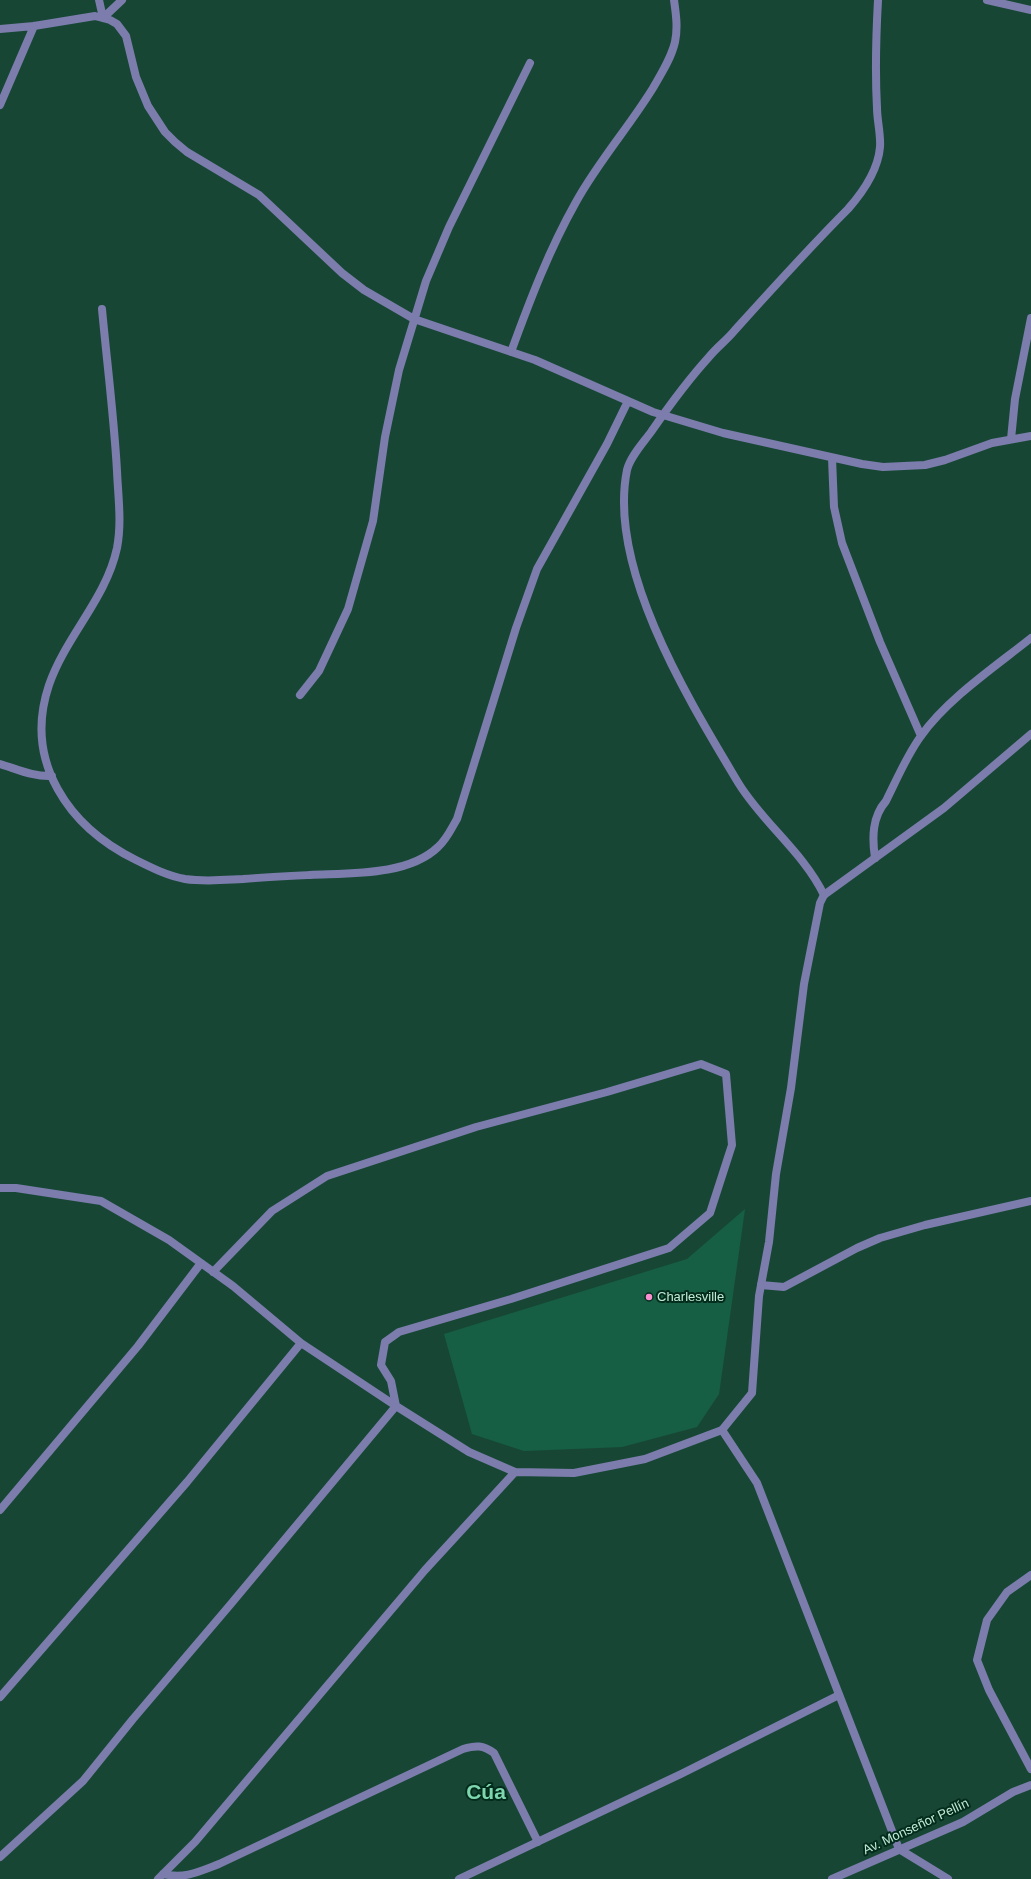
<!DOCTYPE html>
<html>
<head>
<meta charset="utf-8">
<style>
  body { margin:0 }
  canvas { display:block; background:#174734 }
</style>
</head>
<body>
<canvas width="1031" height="1879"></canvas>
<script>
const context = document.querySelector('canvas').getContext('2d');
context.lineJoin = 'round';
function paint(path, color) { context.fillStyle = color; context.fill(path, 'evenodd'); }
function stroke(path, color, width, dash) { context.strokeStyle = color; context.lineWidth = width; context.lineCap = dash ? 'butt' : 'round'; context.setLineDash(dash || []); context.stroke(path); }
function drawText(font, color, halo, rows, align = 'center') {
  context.font = font + ' Arial,sans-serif'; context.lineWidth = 4; context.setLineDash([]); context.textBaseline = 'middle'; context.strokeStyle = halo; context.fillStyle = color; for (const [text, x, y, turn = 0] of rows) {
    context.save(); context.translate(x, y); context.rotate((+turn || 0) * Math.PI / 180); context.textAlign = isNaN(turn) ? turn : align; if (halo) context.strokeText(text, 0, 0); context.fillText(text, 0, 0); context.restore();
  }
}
const building = new Path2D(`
  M 745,1209 L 719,1394 L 697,1427 L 622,1447 L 524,1451 L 472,1434 L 444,1334 L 687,1259 Z`);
const minor = new Path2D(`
  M 99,0 L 103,18
  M 987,0 L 1031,10
  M 103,18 L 122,0
  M 0,29 L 34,26 L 95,16 L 110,20 L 117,24 L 126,36 L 136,77 L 148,106 L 165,132 L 175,142 L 187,152 L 259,195 L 342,273 L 364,290 L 414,319 L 535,360 L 653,412 L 723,433 L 862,464 L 883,467 L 925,465 L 945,460 L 992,443 L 1031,436
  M 0,105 L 34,26
  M 102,309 C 107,363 114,417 117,471 C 118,496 122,522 117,548 C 106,599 66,636 49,685 C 23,762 69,827 136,860 C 152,868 168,876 185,879 C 205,882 223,880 243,879 C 265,877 288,876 310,875 C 350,873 408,876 438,847 C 447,839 451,829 457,819 L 516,628 L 537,569 L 607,444 L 628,401
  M 511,352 C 530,300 549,250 576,202 C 598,162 629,127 653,88 C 661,74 671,59 675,42 C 678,28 676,14 674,0
  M 1011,439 L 1015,399 L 1031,318
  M 832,458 L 834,507 L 842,543 L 880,642 L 921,736
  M 300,695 L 319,671 L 348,609 L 373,521 L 385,437 L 399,370 L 426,281 L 449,227 L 530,63
  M 0,764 C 17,769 33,777 52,776
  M 875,858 C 872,838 872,817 886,801 C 897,779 907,755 921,736 C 947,699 996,666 1031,638
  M 824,895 C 803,852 764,824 739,784 C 690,702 607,569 627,470 C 630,457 643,443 651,432 C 669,406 688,380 709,357 C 717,347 727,340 735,330 C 772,289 809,248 848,209 C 863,192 878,171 880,147 C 881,135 877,120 877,108 C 875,72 876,36 878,0
  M 0,1188 L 16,1188 L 101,1201 L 169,1240 L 233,1286 L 301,1343 L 396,1406 L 469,1452 L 515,1472 L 574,1473 L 645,1459 L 722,1430
  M 761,1285 L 784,1287 L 857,1248 L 880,1238 L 925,1225 L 1031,1201
  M 0,1510 L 138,1346 L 201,1263
  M 1031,1575 L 1007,1592 L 987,1620 L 977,1660 L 989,1690 L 1031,1769
  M 0,1697 L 187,1482 L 301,1343
  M 0,1857 L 83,1781 L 133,1719 L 230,1605 L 396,1406 L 391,1381 L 381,1365 L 385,1342 L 399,1332 L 511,1299 L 669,1248 L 710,1213 L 732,1145 L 726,1074 L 701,1064 L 607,1092 L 476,1127 L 327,1176 L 272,1211 L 213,1272
  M 163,1874 C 185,1879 198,1872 219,1864 L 463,1749 C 476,1745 483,1745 494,1753 L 538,1842
  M 158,1879 L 195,1842 L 425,1570 L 515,1472
  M 459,1879 L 681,1774 L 839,1695
  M 832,1879 L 963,1822 L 1013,1792 L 1031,1785`);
const tertiary = new Path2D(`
  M 948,1879 L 899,1849 L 757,1483 L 722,1430 L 752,1393 L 759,1296 L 769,1242 L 776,1174 L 791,1088 L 804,984 L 820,903 L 824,895 L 944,808 L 1031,734`);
const markers = [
  [649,1297,4,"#f790ce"]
];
const poiNames = [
  ["Charlesville",657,1297]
];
const streetNames = [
  ["Av. Monseñor Pellín",916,1827,-25]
];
const townNames = [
  ["Cúa",486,1793]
];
paint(building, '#165f44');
stroke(minor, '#7c7dad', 8);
stroke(tertiary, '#7c7dad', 8);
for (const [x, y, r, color] of markers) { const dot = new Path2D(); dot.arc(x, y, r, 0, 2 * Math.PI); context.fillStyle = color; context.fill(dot); stroke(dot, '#042c1d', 1.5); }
drawText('13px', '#c1ebd6', '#042c1d', poiNames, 'left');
drawText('13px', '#c1ebd6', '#042c1d', streetNames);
drawText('bold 21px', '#7dd6ae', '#042c1d', townNames);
</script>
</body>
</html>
